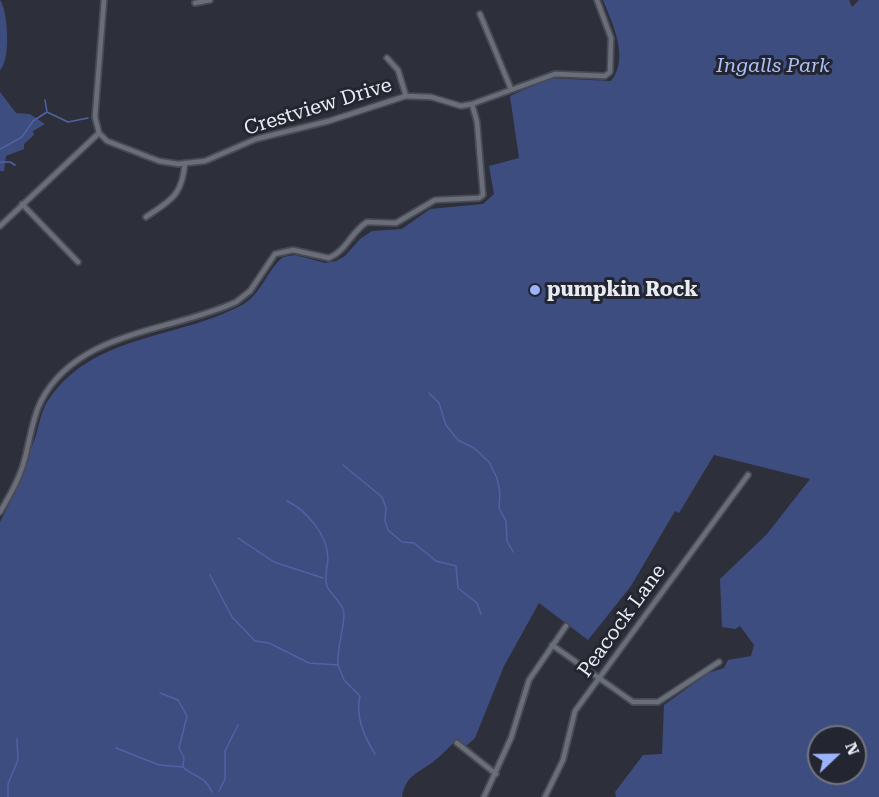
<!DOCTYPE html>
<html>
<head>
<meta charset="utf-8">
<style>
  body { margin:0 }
  #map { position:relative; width:879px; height:797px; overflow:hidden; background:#2d303a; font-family:"Roboto Serif",serif }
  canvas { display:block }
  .north { position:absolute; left:807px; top:725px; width:60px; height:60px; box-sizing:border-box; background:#232630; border:2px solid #72757e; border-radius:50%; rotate:68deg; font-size:16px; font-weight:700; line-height:24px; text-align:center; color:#e9ebf2 }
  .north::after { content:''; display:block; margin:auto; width:21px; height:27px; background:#9cb4fd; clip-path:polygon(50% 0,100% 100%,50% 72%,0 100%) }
</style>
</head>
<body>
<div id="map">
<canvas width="879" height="797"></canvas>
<div class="north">N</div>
</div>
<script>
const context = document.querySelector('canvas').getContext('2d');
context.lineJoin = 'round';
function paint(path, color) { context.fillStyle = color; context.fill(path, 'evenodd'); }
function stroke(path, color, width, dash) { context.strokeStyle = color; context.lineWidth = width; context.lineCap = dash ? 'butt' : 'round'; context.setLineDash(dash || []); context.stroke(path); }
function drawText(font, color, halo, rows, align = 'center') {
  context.font = font + ' "Roboto Serif",serif'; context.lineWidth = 6; context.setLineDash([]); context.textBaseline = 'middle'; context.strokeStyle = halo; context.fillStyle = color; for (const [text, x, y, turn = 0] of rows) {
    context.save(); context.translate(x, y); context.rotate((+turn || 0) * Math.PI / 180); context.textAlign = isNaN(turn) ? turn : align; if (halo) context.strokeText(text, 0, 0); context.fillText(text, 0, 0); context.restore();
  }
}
const green = new Path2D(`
  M 0,0 C 8,10 11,61 0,70 Z
  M 603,0 L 849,0 L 852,7 L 859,0 L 879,0 L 879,797 L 616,797 L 615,792 L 643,755 L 662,754 L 664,705 L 708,673 L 724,668 L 728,660 L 751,656 L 754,645 L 740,626 L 735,629 L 722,627 L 720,579 L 767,534 L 810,479 L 714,455 L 679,513 L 675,511 L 631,586 L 588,640 L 539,603 L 504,666 L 475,738 L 466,746 L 458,739 C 450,746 442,755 433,762 C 418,773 405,776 402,797 L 0,797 L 0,522 C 15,495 24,467 35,438 C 39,426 41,410 49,399 C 95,333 176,340 242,305 C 261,295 267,270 283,257 L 295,255 L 325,263 L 336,261 L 345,256 L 360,239 L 372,231 L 402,229 L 430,209 L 483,204 L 494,194 L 489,166 L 519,158 L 510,96 L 550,78 L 611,81 C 630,58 612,23 603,0 ZM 819,737 L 855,737 L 855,773 L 819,773 Z
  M 0,92 L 16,113 L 30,114 L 45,124 L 33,131 L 34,135 L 24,144 L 24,149 L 6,156 L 4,171 L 0,171 Z`);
const stream = new Path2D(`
  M 45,100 L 47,112
  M 0,149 L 22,137 L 33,121 L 47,112 L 68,122 L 88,118
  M 0,162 L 10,162 L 15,165
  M 429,393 L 439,403 L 446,425 L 458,440 L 474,448 L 489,462 L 497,478 L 500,493 L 499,508 L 506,521 L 507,541 L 513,552
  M 343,465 L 382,497 L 386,508 L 385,521 L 388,530 L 402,542 L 414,543 L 436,561 L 456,566 L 458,588 L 477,603 L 481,614
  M 287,501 C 306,510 328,535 328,559 C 327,569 324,577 327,586 C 331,596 343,602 344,613 C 344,630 337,647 338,664
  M 238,538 L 274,562 L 323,578
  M 210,575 L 232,617 L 255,641 L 269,643 L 309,663 L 338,665 L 344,680 L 360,696 C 355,716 364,736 375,754
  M 160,693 L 178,700 L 187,716 L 179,748 L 184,758 L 183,766
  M 116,748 L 159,765 L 183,767 C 193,777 206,776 212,792
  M 219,791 L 225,779 L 225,751 L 238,725
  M 8,797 L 8,784 L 18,760 L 17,739`);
const minor = new Path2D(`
  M 195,3 L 210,0
  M 480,14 L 511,89
  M 387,58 L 398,70 L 406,96
  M 99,133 L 95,117 L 104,0
  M 22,204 L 78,262
  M 146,217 C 171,200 182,196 185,163
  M 0,226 L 99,133 L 107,141 L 159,161 L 178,164 L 205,161 L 256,139 L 329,121 L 406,96 L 431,97 L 461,106 L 472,104 L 555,74 L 605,76 L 610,72 L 611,38 L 597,0
  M 0,512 C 10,495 20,478 25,458 C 30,439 32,419 41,401 C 78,330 171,332 236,302 L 250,291 L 275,254 L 293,250 L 329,258 C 347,250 351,232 367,222 L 396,223 L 435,200 L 479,198 L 483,195 L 477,122 L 472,104
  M 552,645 L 633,702 L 658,702 L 719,662
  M 457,743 L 496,774
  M 484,797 L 511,738 L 529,680 L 566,626
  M 545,797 L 563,760 L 575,711 L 748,475`);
const markers = [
  [535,290,6,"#9cb4fd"]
];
const parkNames = [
  ["Ingalls Park",773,66]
];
const streetNames = [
  ["Crestview Drive",318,107,-17],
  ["Peacock Lane",622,621,-54]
];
const poiNames = [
  ["pumpkin Rock",547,290]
];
paint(green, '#3e4d80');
stroke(stream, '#4f62a5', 1.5);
stroke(minor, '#484b53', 8);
stroke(minor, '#6a6e7a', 4.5);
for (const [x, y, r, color] of markers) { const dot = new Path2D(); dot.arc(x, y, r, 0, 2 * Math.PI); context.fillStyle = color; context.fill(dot); stroke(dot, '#232630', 2); }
drawText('italic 20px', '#acbff8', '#232630', parkNames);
drawText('20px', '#e9ebf2', '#232630', streetNames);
drawText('bold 20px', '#e9ebf2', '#232630', poiNames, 'left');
</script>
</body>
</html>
